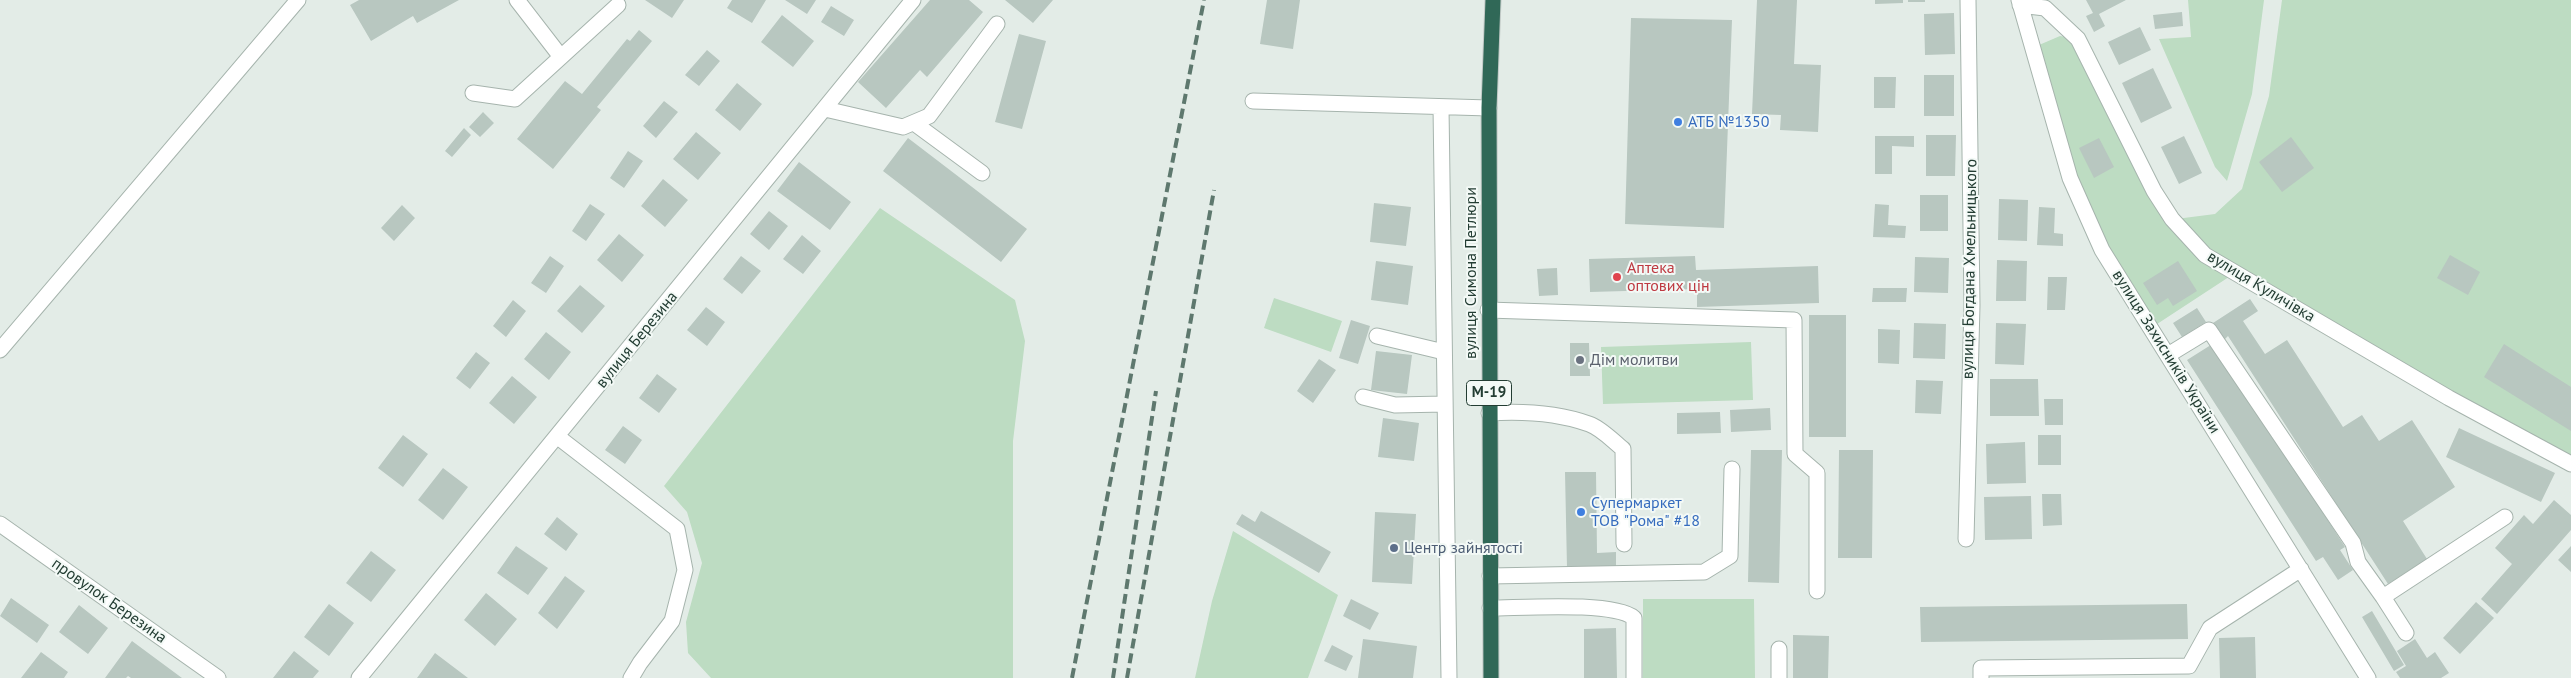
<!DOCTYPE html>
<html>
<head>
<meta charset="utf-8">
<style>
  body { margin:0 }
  canvas { display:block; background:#e3ece7 }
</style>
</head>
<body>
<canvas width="2571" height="678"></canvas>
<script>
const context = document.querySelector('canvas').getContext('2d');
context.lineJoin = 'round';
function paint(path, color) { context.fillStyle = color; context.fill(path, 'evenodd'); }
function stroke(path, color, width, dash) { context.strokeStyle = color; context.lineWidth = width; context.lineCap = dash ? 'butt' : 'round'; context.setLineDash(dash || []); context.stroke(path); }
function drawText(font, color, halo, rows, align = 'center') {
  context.font = font + ' "PT Sans",sans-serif'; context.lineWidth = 4; context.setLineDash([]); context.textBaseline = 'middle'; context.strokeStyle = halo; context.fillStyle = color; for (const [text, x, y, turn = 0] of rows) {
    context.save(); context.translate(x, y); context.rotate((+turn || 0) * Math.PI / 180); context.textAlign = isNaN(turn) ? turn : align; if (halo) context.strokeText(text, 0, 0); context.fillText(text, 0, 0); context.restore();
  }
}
const green = new Path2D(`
  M 2188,0 L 2264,0 L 2252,94 L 2227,181 L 2215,167 L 2159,39 L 2191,37 Z
  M 2282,0 L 2571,0 L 2571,464 L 2235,273 L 2151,328 L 2102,250 L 2032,48 L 2060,36 L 2078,39 L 2176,219 L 2215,214 L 2242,189 L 2269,96 Z
  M 880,208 L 1015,300 L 1025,341 L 1013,441 L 1013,678 L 711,678 L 688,653 L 686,622 L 702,563 L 687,512 L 664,486 Z
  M 1274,298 L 1342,321 L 1331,352 L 1264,328 Z
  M 1751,342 L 1753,400 L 1603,404 L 1601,347 Z
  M 1233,531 L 1338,595 L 1308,678 L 1195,678 L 1212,601 Z
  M 1643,599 L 1754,599 L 1755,678 L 1643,678 Z`);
const building = new Path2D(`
  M 359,0 L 459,0 L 417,23 L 413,16 L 371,41 L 350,5 Z
  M 645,0 L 684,0 L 672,18 Z
  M 732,0 L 766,0 L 752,23 L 727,8 Z
  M 785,0 L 816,0 L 807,14 Z
  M 930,0 L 969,0 L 983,12 L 927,77 L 920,70 L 886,108 L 858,82 Z
  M 1005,0 L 1053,0 L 1033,23 Z
  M 1267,0 L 1300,0 L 1293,49 L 1260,44 Z
  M 1757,0 L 1797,0 L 1794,64 L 1821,65 L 1818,132 L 1780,130 L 1781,115 L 1752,114 Z
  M 1875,0 L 1903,0 L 1903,3 L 1875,4 Z
  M 1908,0 L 1925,0 L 1925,2 L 1908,2 Z
  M 2086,0 L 2126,0 L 2099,14 L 2105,26 L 2094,32 L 2086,16 L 2093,13 Z
  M 831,6 L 854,20 L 844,36 L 821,22 Z
  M 2182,12 L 2183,26 L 2155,29 L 2153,15 Z
  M 1954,13 L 1955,54 L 1925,55 L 1924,14 Z
  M 782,15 L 814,41 L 793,67 L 761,42 Z
  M 1631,18 L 1732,20 L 1724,228 L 1625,224 Z
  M 2140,27 L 2151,50 L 2119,65 L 2108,42 Z
  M 639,30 L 652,41 L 597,107 L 601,110 L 553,169 L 517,139 L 565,81 L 582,94 L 627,39 L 630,41 Z
  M 1019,34 L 1046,41 L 1022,129 L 995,122 Z
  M 707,50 L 720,61 L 699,86 L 685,75 Z
  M 2153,68 L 2172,108 L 2141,123 L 2122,83 Z
  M 1924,75 L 1954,75 L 1954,116 L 1924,116 Z
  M 1874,77 L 1896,77 L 1895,108 L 1874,108 Z
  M 737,83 L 762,104 L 740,131 L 715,110 Z
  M 664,101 L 678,112 L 656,138 L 643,126 Z
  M 483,112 L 494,123 L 480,137 L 469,127 Z
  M 464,128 L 471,135 L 452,157 L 445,151 Z
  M 696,132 L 721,153 L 698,180 L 673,159 Z
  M 1926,135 L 1956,135 L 1955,176 L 1926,176 Z
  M 1875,136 L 1914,136 L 1914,147 L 1892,146 L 1892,174 L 1875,174 Z
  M 2184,136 L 2202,173 L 2179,184 L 2161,147 Z
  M 2291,137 L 2314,168 L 2282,192 L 2259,162 Z
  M 908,138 L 1027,229 L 1001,262 L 883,171 Z
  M 2099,138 L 2114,167 L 2094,178 L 2079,148 Z
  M 628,151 L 643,161 L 624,188 L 610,178 Z
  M 799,162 L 851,202 L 830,230 L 777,191 Z
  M 663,179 L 688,200 L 665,227 L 641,206 Z
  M 1920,195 L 1948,195 L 1948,231 L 1920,231 Z
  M 1999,199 L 2028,200 L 2027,241 L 1998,240 Z
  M 1374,203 L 1411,207 L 1406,246 L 1370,242 Z
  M 590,204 L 605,214 L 586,241 L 572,231 Z
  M 1875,204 L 1889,205 L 1888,225 L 1906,226 L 1905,238 L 1873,237 Z
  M 402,205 L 415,218 L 394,241 L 381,228 Z
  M 2039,207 L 2055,208 L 2054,233 L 2063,234 L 2063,246 L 2037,245 Z
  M 769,211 L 788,226 L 769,250 L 750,234 Z
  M 619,234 L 644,255 L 622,282 L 597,260 Z
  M 802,235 L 821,251 L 803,274 L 783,259 Z
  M 2450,255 L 2480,272 L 2468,295 L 2437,278 Z
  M 550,256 L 564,266 L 546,293 L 531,283 Z
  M 741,256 L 761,271 L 742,294 L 723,279 Z
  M 1695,256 L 1696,270 L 1818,266 L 1819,303 L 1697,307 L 1697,289 L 1590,292 L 1589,259 Z
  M 1915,257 L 1949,258 L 1948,293 L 1914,292 Z
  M 1997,260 L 2027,261 L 2026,301 L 1996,301 Z
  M 1376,261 L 1413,266 L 1408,305 L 1371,300 Z
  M 2178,261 L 2197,291 L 2173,306 L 2168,298 L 2157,305 L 2143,283 Z
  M 1557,268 L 1558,295 L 1539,296 L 1537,269 Z
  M 2048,277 L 2067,277 L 2065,310 L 2047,310 Z
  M 580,285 L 605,306 L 582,333 L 557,311 Z
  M 1873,288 L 1907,288 L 1906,302 L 1872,302 Z
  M 2250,299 L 2258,311 L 2243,321 L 2265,354 L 2287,340 L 2343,427 L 2362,415 L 2379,441 L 2412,420 L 2455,487 L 2403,521 L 2427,559 L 2388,584 L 2228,336 L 2224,340 L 2213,323 Z
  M 513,300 L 526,311 L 506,337 L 493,326 Z
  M 706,307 L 725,322 L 707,346 L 687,330 Z
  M 2197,308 L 2206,322 L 2182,337 L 2173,323 Z
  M 1809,315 L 1846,315 L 1846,437 L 1809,437 Z
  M 1351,320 L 1370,326 L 1358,364 L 1339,358 Z
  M 1914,323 L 1946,324 L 1945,359 L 1913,358 Z
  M 1996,323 L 2026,324 L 2024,365 L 1995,364 Z
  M 1878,329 L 1900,330 L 1899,364 L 1878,363 Z
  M 546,332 L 571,352 L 549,380 L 524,359 Z
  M 1570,343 L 1589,343 L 1590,376 L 1570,376 Z
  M 2214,343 L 2345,547 L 2340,550 L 2353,570 L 2338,580 L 2323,557 L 2316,561 L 2187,360 Z
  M 2504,344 L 2571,387 L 2571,431 L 2484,377 Z
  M 1376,351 L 1412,355 L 1407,394 L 1371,390 Z
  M 476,352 L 490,363 L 470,389 L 456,378 Z
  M 1319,359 L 1336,370 L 1313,403 L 1297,391 Z
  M 657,374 L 677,389 L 659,413 L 639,398 Z
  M 512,376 L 537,397 L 514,424 L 489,403 Z
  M 1990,379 L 2038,379 L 2039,416 L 1990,416 Z
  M 1916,380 L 1943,381 L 1941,414 L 1915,413 Z
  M 2044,399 L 2063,399 L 2063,425 L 2045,425 Z
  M 1770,408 L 1771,430 L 1731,432 L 1730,410 Z
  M 1720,412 L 1721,433 L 1677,434 L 1677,413 Z
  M 1383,418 L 1419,423 L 1414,461 L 1378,457 Z
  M 623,426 L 642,440 L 625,464 L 605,450 Z
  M 2459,428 L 2555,473 L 2541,502 L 2446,457 Z
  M 403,435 L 428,454 L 403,487 L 378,468 Z
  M 2038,435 L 2061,435 L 2061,465 L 2038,465 Z
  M 2025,442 L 2026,483 L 1987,484 L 1986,444 Z
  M 1751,450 L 1782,450 L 1779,583 L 1748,582 Z
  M 1839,450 L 1873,450 L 1872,558 L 1838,558 Z
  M 443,468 L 468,487 L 443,520 L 418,500 Z
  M 1565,472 L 1596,472 L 1597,553 L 1616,552 L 1616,567 L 1567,568 Z
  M 2042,494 L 2061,494 L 2062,525 L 2043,526 Z
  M 2031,496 L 2032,539 L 1985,540 L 1984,497 Z
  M 2554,500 L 2571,515 L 2571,530 L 2497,614 L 2481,599 L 2512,564 L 2495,548 L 2524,515 L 2533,524 Z
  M 1261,511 L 1331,552 L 1319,573 L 1236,524 L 1242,514 L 1255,522 Z
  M 1375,512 L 1416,514 L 1412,584 L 1372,582 Z
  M 557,517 L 578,534 L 566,551 L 544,534 Z
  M 516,546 L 548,568 L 528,595 L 497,573 Z
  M 2571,546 L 2571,572 L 2558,560 Z
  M 371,551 L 396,570 L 371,602 L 346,583 Z
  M 565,576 L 585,591 L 557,629 L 538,613 Z
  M 486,593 L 517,619 L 495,646 L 464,620 Z
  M 11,598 L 49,625 L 37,643 L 0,616 Z
  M 1351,599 L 1379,613 L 1370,630 L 1343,616 Z
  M 2476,602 L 2494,618 L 2460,654 L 2443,638 Z
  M 329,604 L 354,623 L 329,656 L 304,637 Z
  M 2187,604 L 2188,639 L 1921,642 L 1920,607 Z
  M 79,605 L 108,628 L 88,654 L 59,632 Z
  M 2372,611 L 2404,665 L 2394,671 L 2362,617 Z
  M 1616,628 L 1617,678 L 1584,678 L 1584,629 Z
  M 1793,635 L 1829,636 L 1828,678 L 1793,678 Z
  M 2255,637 L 2256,678 L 2220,678 L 2219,638 Z
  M 1363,639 L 1417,646 L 1413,678 L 1358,678 Z
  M 2415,639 L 2427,658 L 2435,652 L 2449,673 L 2441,678 L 2400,678 L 2396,672 L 2406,666 L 2397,651 Z
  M 132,641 L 182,678 L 131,678 L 128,676 L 126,678 L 105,678 Z
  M 1332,645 L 1353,656 L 1346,671 L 1324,661 Z
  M 294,651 L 319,671 L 313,678 L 273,678 Z
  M 41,652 L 68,672 L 64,678 L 21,678 Z
  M 435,653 L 468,678 L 417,678 Z`);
const minor = new Path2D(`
  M 517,0 L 561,57 L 618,5
  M 2019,0 L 2070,178 L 2102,250 L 2368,678
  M 2020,5 L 2045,8 L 2078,39 L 2154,191 L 2172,219 L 2205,255 L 2449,398 L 2571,464
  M 473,93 L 515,99 L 561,57
  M 1253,101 L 1489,108
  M 1441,107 L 1449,678
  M 825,109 L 903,127 L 929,116 L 997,24
  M 914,123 L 982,173
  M 1488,310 L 1794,320 L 1795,454 L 1817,473 L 1817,591
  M 1377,336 L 1444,352
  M 0,350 L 298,0
  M 2168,355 L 2209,330 L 2353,543 L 2358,562 L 2383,597 L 2505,517
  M 1363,397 L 1395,405 L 1445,404
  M 1489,413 C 1521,411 1558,413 1589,424 C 1601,428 1613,441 1623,449 L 1624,544
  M 558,437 L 677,529 L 685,570 L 672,621 L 640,663 L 631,678
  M 0,524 L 218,678
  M 1966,539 L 1972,305 L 1968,0
  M 1490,576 L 1704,572 L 1730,556 L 1732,469
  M 2383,597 L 2406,633
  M 1490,608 C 1521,608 1613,601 1634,618 L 1634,678
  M 359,678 L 913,0
  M 1779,678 L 1779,649
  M 1981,678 L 1981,668 L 2189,666 L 2210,628 L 2301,569`);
const highway = new Path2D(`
  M 1491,678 L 1489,108 L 1493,0`);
const rail = new Path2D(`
  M 1072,678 L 1204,0
  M 1113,678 L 1156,391
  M 1127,678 L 1214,190`);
const markers = [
  [1678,122,5,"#3f7fe0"],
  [1617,277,5,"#e0444e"],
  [1580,360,5,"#6b7280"],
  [1581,512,5,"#3f7fe0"],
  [1394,548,5,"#5c6f8a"]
];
const shields = [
  [1489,393,45]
];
const shieldNames = [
  ["М-19",1489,393]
];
const shopNames = [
  ["АТБ №1350",1688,122],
  ["Супермаркет",1591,503],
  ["ТОВ \"Рома\" #18",1591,521]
];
const healthNames = [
  ["Аптека",1627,268],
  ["оптових цін",1627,286]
];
const streetNames = [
  ["вулиця Богдана Хмельницького",1970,269,-89],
  ["вулиця Симона Петлюри",1471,273,-90],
  ["вулиця Куличівка",2261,287,31],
  ["вулиця Березина",637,340,-51],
  ["вулиця Захисників України",2166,352,58],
  ["провулок Березина",109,601,35]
];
const worshipNames = [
  ["Дім молитви",1590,360]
];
const serviceNames = [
  ["Центр зайнятості",1404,548]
];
paint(green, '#bddcc2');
paint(building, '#b8c7c0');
stroke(minor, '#a6b4ad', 17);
stroke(highway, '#c1c9c6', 17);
stroke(minor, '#fff', 15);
stroke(highway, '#306857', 15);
stroke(rail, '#5e786e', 4, [10, 5]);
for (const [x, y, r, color] of markers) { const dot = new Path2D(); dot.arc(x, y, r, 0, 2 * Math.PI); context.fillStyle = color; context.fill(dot); stroke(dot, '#f3f9f6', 2); }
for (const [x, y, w] of shields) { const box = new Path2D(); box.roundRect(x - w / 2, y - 12.5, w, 25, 4); context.fillStyle = '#f3f9f6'; context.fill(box); stroke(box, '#233d33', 1); }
drawText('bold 15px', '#233d33', null, shieldNames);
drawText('16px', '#366cbe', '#f3f9f6', shopNames, 'left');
drawText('16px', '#be3a42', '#f3f9f6', healthNames, 'left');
drawText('16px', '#233d33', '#f3f9f6', streetNames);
drawText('16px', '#5b616d', '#f3f9f6', worshipNames, 'left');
drawText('16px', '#4e5e75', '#f3f9f6', serviceNames, 'left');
</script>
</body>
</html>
